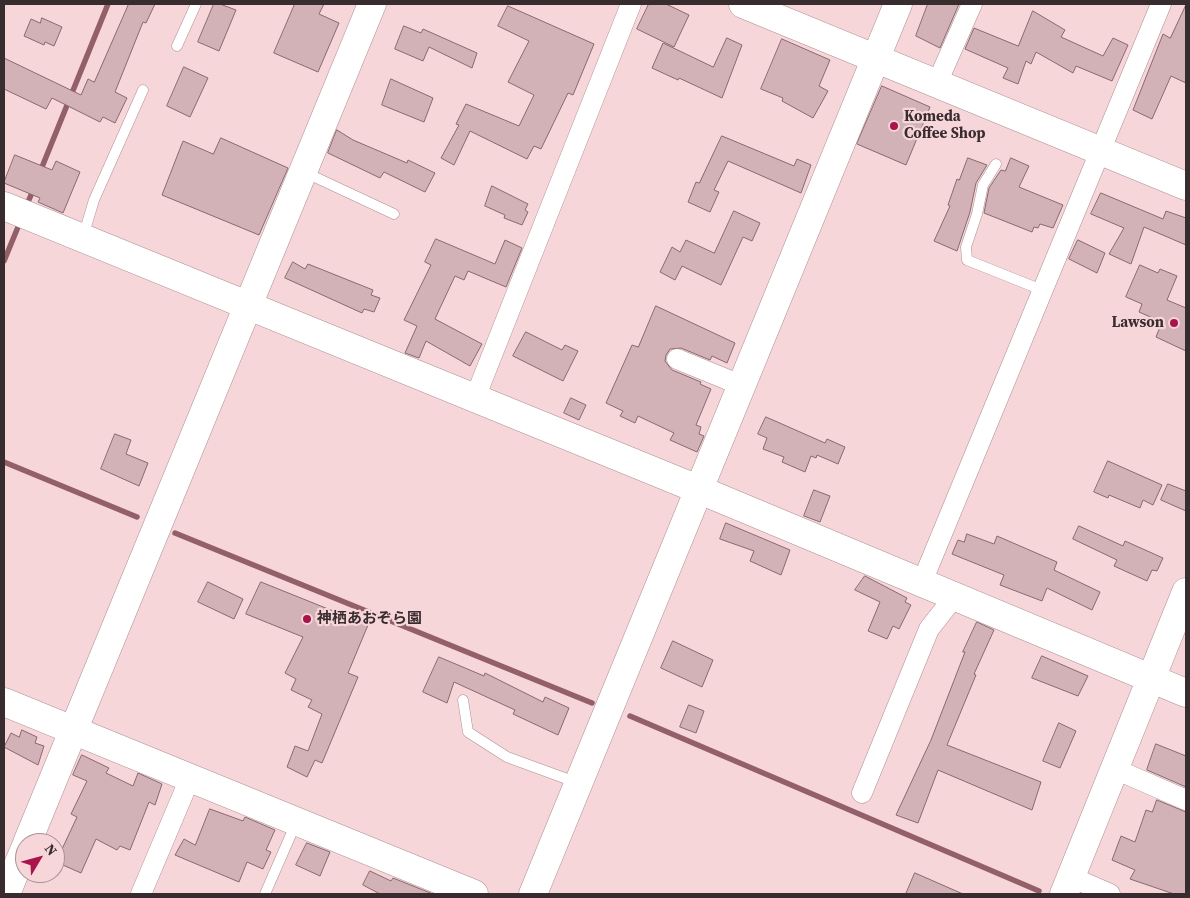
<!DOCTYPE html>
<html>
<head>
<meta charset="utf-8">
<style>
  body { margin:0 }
  #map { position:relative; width:1190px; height:898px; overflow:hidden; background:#f7d6da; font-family:"Source Serif 4",serif }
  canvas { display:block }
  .frame { position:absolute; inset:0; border:5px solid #392c2e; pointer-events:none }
  .north { position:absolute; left:15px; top:833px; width:50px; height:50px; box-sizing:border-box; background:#f7d6da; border:1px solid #ab9295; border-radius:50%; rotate:53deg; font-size:14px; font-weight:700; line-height:20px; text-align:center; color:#392c2e }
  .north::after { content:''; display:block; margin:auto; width:18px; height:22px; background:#a9144a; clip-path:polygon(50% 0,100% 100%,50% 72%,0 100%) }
</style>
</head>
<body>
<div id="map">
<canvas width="1190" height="898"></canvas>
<div class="frame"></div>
<div class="north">N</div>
</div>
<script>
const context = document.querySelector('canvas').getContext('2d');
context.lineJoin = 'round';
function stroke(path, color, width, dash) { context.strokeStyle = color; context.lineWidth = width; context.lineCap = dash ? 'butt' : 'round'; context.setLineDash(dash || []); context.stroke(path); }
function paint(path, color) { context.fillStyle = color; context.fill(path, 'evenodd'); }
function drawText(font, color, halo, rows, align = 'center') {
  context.font = font + ' "Source Serif 4","Noto Sans JP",serif'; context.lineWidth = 4.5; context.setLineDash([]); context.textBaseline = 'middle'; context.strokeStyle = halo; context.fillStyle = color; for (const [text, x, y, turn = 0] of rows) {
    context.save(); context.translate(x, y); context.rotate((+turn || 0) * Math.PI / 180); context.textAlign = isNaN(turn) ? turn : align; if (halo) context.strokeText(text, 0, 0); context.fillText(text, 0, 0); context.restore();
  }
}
const stream = new Path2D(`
  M 40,172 L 108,4
  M 28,202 L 34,188
  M 4,261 L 18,227
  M 4,462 L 137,517
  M 175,533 L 592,703
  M 630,716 L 1039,891`);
const building = new Path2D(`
  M 129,4 L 155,4 L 146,23 L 143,22 L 115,92 L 127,98 L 115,123 L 103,117 L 100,122 L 52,98 L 46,109 L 4,89 L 4,58 L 81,95 L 88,79 L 94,82 Z
  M 214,4 L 220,4 L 236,10 L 219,51 L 198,42 Z
  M 295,4 L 324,4 L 319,14 L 339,23 L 318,72 L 274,53 Z
  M 649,4 L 666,4 L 689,15 L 674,47 L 637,29 Z
  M 928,4 L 959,4 L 940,48 L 916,36 Z
  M 1186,5 L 1186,83 L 1171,76 L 1152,119 L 1133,110 L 1163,34 L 1170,38 Z
  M 508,6 L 594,44 L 573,95 L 568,93 L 541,149 L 534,146 L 527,159 L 470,131 L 454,165 L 441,158 L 459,125 L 456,124 L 466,104 L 519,126 L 534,95 L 508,82 L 529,41 L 498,26 Z
  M 1033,11 L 1065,30 L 1061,37 L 1103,56 L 1113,38 L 1128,45 L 1112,81 L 1076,66 L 1073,73 L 1036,52 L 1031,64 L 1026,61 L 1018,84 L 1003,78 L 1008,68 L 965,49 L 974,28 L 1018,46 Z
  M 42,18 L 62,27 L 54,46 L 45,42 L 44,45 L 24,36 L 31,19 L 40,23 Z
  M 404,26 L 421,33 L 423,29 L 477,53 L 472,68 L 429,47 L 423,61 L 395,49 Z
  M 727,38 L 742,45 L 722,98 L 679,78 L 678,80 L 652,68 L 663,43 L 713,67 Z
  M 782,39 L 830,60 L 819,86 L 828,91 L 813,118 L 782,101 L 783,98 L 761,89 Z
  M 184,67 L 208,78 L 190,117 L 167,106 Z
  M 391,79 L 433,98 L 424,122 L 382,105 Z
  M 882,86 L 930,107 L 906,165 L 857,144 Z
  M 337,130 L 353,140 L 407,163 L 408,160 L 435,173 L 425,192 L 384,172 L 380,178 L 328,153 Z
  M 722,136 L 794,166 L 797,159 L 811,165 L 801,193 L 728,161 L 714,190 L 719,192 L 710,212 L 688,202 L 696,182 L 699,183 Z
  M 221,138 L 288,168 L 259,235 L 162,195 L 183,141 L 213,154 Z
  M 15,155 L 52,170 L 56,161 L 80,172 L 63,213 L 38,202 L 40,198 L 4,183 Z
  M 968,158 L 987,165 L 976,183 L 970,212 L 957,251 L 934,241 L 950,206 L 948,205 L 957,179 L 959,180 Z
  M 1011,158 L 1029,166 L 1019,187 L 1063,205 L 1053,228 L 1040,224 L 1038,228 L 1034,227 L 1032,232 L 984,213 L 989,188 L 1001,170 L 1005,171 Z
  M 492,186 L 528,204 L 525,210 L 528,212 L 522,225 L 504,218 L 505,215 L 485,206 Z
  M 1101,193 L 1163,219 L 1166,211 L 1186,218 L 1186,245 L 1144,227 L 1131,264 L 1109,254 L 1124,228 L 1091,214 Z
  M 734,211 L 760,223 L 752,241 L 743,237 L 721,285 L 682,266 L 675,280 L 660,272 L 672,247 L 680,252 L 686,240 L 714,253 Z
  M 436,239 L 495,264 L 505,240 L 522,248 L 506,287 L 468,271 L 464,280 L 455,276 L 440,308 L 435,319 L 482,344 L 470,366 L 426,341 L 419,358 L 405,353 L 417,326 L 404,320 L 431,265 L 425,262 Z
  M 1078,240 L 1105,253 L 1097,273 L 1069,259 Z
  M 293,262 L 305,269 L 308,264 L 373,290 L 371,295 L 380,298 L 374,312 L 364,309 L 362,313 L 285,278 Z
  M 1140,265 L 1158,273 L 1160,269 L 1177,276 L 1167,300 L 1186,308 L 1186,351 L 1156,337 L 1162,322 L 1139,312 L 1142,304 L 1126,297 Z
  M 656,306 L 735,343 L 727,363 L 712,356 L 710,360 L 681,348 L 670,349 L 666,355 L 665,361 L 672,370 L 701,382 L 700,384 L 711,389 L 696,425 L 701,427 L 699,434 L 704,436 L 697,452 L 670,440 L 674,433 L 638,416 L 635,423 L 620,416 L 623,411 L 606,403 L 632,345 L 638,347 Z
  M 526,332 L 562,350 L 565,345 L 578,351 L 563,381 L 513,356 Z
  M 571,398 L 586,405 L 579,420 L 564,413 Z
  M 766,417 L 825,443 L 827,439 L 845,447 L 838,464 L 817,455 L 816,458 L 811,456 L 805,472 L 782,462 L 784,457 L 763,449 L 767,438 L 758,434 Z
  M 115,434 L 131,440 L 126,454 L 148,463 L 139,486 L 101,469 Z
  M 1108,461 L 1162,485 L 1153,505 L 1143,500 L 1140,508 L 1109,495 L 1108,498 L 1094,492 Z
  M 1168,484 L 1186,491 L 1186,511 L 1161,500 Z
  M 814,490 L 830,496 L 820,522 L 804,516 Z
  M 726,523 L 790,550 L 781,575 L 750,561 L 754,551 L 720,539 Z
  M 1079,526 L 1123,546 L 1125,541 L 1163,558 L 1157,571 L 1152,570 L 1147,581 L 1114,566 L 1117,560 L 1073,539 Z
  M 967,534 L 994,544 L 997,536 L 1057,562 L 1054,570 L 1100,592 L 1092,610 L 1047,588 L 1042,601 L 1000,585 L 1004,575 L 952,554 L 958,540 L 964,542 Z
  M 865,576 L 907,598 L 905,602 L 911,605 L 899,629 L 893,626 L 887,639 L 868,631 L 880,602 L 855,590 Z
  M 208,582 L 243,599 L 234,619 L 198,602 Z
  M 261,582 L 368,625 L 348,673 L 358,677 L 322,763 L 315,760 L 307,777 L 287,767 L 295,746 L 308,751 L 322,714 L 308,707 L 312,700 L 291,690 L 296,679 L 285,673 L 303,637 L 246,614 Z
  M 977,622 L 994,630 L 974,674 L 976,675 L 947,745 L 1041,782 L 1032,810 L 938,770 L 918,823 L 896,815 L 931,740 L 965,652 L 963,652 Z
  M 673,641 L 713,660 L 702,687 L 661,668 Z
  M 1042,656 L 1088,676 L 1078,696 L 1032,678 Z
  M 439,657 L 484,676 L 485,673 L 543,702 L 545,697 L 569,708 L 558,735 L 513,714 L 515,710 L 454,682 L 447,703 L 423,692 Z
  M 689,705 L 704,711 L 696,733 L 680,727 Z
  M 1059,723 L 1076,731 L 1060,768 L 1043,761 Z
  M 22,730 L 37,737 L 35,743 L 44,746 L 38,765 L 4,747 L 11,733 L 19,737 Z
  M 1156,744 L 1186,756 L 1186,787 L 1147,770 Z
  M 82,755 L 109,768 L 106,773 L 133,786 L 138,773 L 162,784 L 155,805 L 149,802 L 130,850 L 120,846 L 117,850 L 96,839 L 81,873 L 56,862 L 77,817 L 71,814 L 87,781 L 73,775 Z
  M 1157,800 L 1186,812 L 1186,894 L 1174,894 L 1130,879 L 1135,870 L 1112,860 L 1121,836 L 1135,842 L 1146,810 L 1152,812 Z
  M 210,809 L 243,821 L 245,817 L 275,830 L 266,850 L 271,852 L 263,869 L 247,862 L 239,882 L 175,855 L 184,839 L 195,845 Z
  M 307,843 L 330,852 L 320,876 L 296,865 Z
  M 370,871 L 391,881 L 393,878 L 433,894 L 380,894 L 363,885 Z
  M 915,873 L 963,894 L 906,894 Z`);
const lane = new Path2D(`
  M 177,46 L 196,4
  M 996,164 L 983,185 L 977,214 L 966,247 L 967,260 L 1042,290
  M 304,172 L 394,214
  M 83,237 L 94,200 L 143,90
  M 463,700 L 468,732 L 507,757 L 578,783
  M 265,894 L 296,823`);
const street = new Path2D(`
  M 937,83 L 972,4
  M 677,359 L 743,386
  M 475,398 L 631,4
  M 922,582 L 1161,4
  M 1115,769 L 1186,800
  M 862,793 L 929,629 L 955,596
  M 1071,877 L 1110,894
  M 141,894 L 190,778`);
const secondary = new Path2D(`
  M 743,4 L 1186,186
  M 4,206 L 700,490 L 1186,693
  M 4,702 L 474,894
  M 27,843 L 372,4
  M 6,894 L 25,848
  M 533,894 L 898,4
  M 1064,894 L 1186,592`);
const markers = [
  [894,126,5,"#a9144a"],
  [1174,323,5,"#a9144a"],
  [307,619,5,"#a9144a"]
];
const poiNames = [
  ["Komeda",904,117],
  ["Coffee Shop",904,134],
  ["Lawson",1164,323,"right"],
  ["神栖あおぞら園",317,619]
];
stroke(stream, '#935f69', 5.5);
paint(building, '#d2b2b7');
stroke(building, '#87696e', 1);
stroke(lane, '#ad8e93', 11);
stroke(street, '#ad8e93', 21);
stroke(secondary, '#ad8e93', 29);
stroke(lane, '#fff', 10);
stroke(street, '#fff', 20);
stroke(secondary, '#fff', 28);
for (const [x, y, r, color] of markers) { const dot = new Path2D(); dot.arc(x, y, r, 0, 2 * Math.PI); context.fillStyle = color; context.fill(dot); stroke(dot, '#f7d6da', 2); }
drawText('bold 15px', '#392c2e', '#f7d6da', poiNames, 'left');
</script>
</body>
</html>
